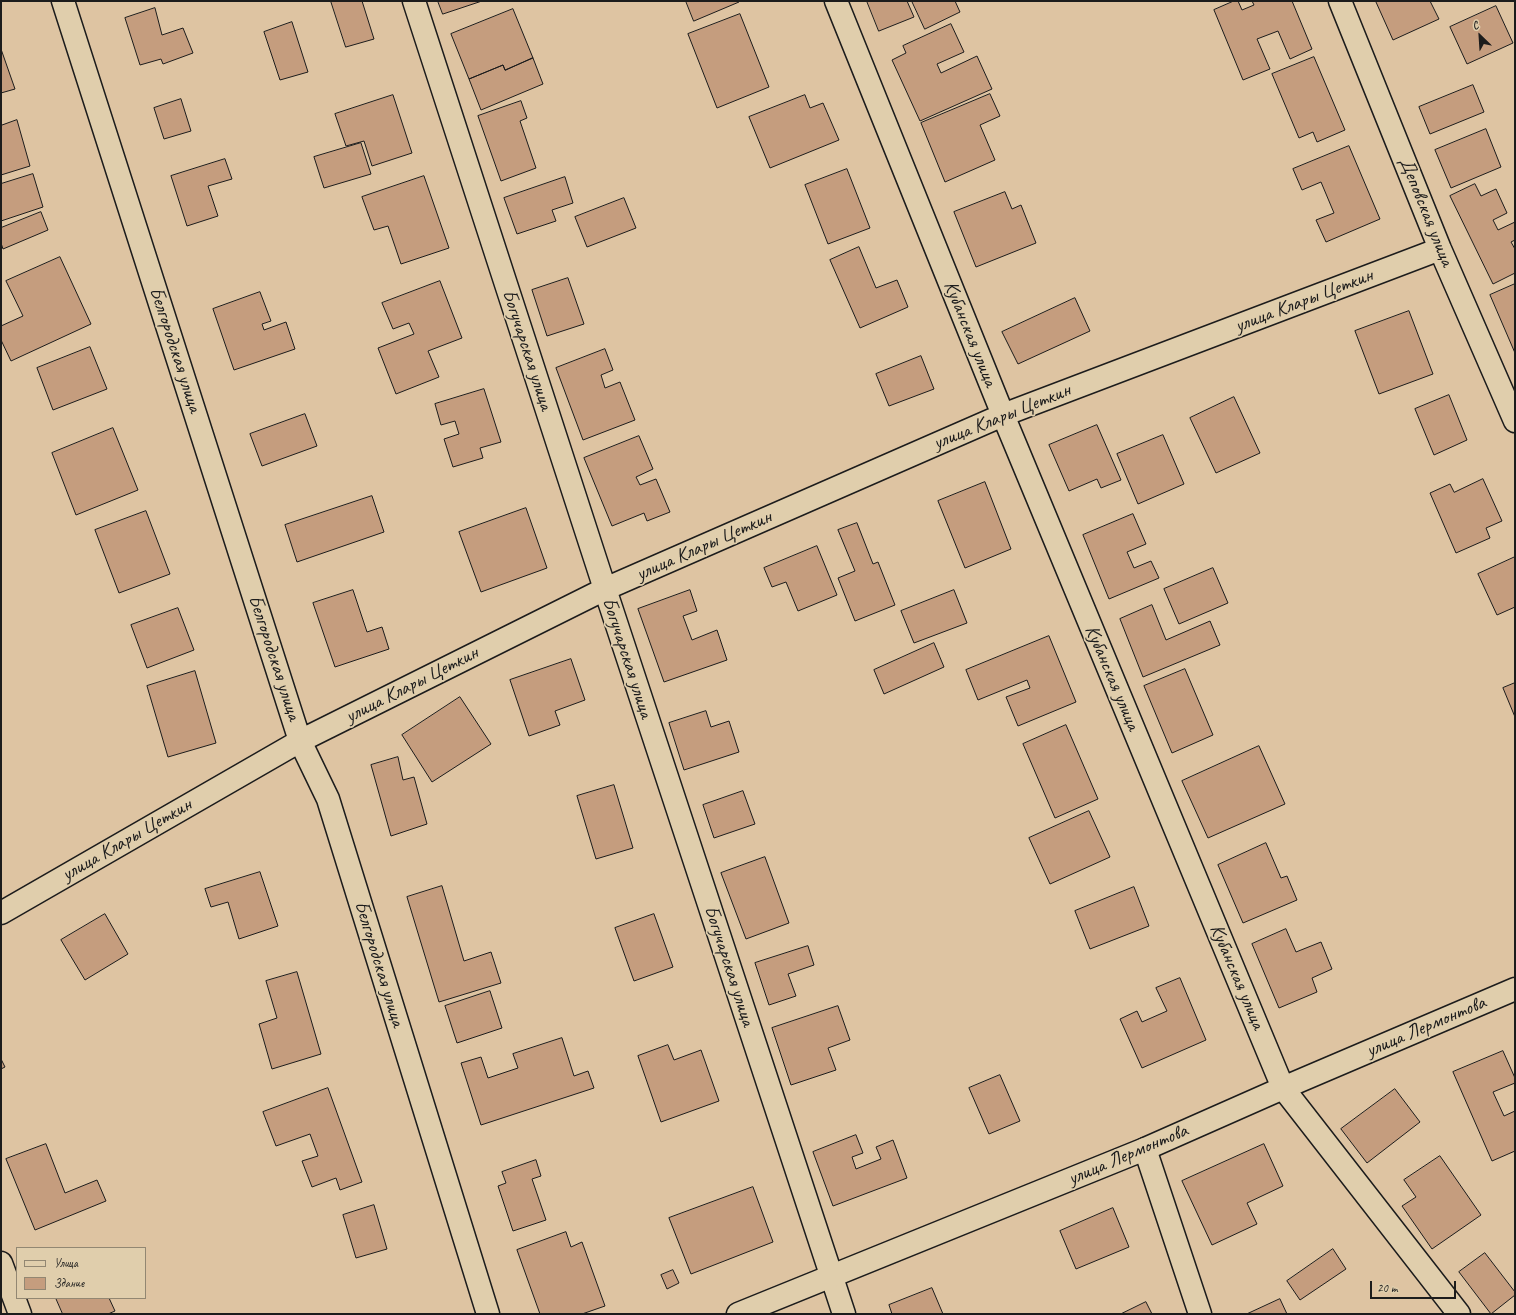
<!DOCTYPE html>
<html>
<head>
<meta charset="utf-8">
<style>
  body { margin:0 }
  #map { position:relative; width:1516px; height:1315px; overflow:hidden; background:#dec4a2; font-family:Caveat,sans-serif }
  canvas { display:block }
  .frame { position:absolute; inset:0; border:2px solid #1c1c1c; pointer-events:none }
  .legend { position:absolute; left:16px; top:1247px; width:130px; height:52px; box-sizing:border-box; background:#e0ceac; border:1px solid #928772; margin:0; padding:5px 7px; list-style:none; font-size:12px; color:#1c1c1c }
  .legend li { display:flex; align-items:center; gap:8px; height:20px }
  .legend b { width:20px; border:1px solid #928772 }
  .north { position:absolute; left:1460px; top:16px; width:40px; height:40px; -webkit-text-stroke:3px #e0ceac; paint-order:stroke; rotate:335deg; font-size:11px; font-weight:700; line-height:16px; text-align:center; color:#1c1c1c }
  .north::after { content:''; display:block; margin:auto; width:14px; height:18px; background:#1c1c1c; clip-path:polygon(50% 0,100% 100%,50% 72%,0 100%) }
  .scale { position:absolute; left:1370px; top:1281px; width:86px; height:18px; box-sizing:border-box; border:2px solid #1c1c1c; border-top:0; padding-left:5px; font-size:12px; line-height:14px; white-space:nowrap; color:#1c1c1c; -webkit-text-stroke:3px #e0ceac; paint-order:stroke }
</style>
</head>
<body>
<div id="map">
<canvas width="1516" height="1315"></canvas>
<div class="frame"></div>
<ul class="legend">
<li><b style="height:5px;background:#e0ceac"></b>Улица</li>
<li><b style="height:11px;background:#c59d7e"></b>Здание</li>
</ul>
<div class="north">С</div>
<div class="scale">20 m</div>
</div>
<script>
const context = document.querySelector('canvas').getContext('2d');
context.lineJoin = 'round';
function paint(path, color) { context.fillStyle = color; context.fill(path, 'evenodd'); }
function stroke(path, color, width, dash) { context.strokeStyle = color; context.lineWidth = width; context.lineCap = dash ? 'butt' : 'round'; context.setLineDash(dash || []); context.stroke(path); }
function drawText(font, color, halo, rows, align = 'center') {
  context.font = font + ' Caveat,sans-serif'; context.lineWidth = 3.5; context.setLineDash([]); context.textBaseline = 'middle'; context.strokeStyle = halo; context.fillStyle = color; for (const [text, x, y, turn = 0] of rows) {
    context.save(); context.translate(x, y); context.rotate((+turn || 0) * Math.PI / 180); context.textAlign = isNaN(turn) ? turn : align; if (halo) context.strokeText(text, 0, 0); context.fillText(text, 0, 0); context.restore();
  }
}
const building = new Path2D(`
  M 331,1 L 362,1 L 374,39 L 346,47 Z
  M 438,1 L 482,1 L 443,14 Z
  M 686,1 L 739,1 L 739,2 L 694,21 Z
  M 867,1 L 907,1 L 914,17 L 879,31 Z
  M 912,1 L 955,1 L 960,12 L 925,29 Z
  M 1234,1 L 1238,1 L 1242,10 L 1254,5 L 1252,1 L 1292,1 L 1312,49 L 1290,59 L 1278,31 L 1257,39 L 1270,69 L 1243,80 L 1214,10 Z
  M 1379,1 L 1430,1 L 1439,19 L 1393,40 L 1376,2 Z
  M 1496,6 L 1513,43 L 1467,64 L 1450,27 Z
  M 155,8 L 162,35 L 183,28 L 193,53 L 163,64 L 161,59 L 140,65 L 125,18 Z
  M 513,9 L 533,58 L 505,70 L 503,65 L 469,79 L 451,34 Z
  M 740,14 L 769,87 L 717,108 L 688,34 Z
  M 292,22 L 308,72 L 280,80 L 264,32 Z
  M 951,24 L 964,52 L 937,64 L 941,73 L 977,56 L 992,89 L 920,121 L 892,60 L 906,53 L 903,46 Z
  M 1,49 L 15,89 L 1,93 Z
  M 1314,57 L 1345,130 L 1317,142 L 1313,132 L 1299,138 L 1272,74 Z
  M 533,58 L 543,84 L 481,110 L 469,79 L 503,65 L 505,70 Z
  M 1473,85 L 1484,112 L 1430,134 L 1419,107 Z
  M 990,94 L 1000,116 L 980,125 L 995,160 L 945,182 L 921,123 Z
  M 393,95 L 412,153 L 372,166 L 364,141 L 346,146 L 335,114 Z
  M 805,95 L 810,108 L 823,103 L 839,140 L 770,168 L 749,117 Z
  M 181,99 L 191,131 L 164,139 L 154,108 Z
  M 521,101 L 527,118 L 520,121 L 536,168 L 501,181 L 478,116 Z
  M 17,120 L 30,166 L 1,175 L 1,123 L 1,125 Z
  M 1486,129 L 1501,167 L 1451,188 L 1435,150 Z
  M 361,143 L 371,174 L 324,188 L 314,157 Z
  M 1349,146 L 1380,219 L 1326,242 L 1316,220 L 1334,213 L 1321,182 L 1302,190 L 1293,169 Z
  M 225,159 L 232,179 L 208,186 L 218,216 L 187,226 L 171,176 Z
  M 847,169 L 870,228 L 828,244 L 805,185 Z
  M 33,174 L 43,207 L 1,221 L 1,184 Z
  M 424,176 L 449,248 L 401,264 L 388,226 L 374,230 L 362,197 Z
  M 565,177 L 573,203 L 552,210 L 556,221 L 517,234 L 504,198 Z
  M 1475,184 L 1481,196 L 1496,189 L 1507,213 L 1493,220 L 1498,230 L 1515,222 L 1515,240 L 1511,242 L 1515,249 L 1515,273 L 1493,284 L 1450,196 Z
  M 1005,192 L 1012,209 L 1021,205 L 1036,243 L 976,267 L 954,212 Z
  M 624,198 L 636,228 L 587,247 L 575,217 Z
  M 41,212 L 48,230 L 3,249 L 1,243 L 1,228 Z
  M 859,247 L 876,288 L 897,280 L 908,307 L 860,328 L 830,260 Z
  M 60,257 L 91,324 L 11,361 L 1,340 L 1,326 L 23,316 L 6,281 Z
  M 568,278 L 584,324 L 547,336 L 532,290 Z
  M 440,281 L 462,338 L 428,351 L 439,377 L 396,394 L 378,348 L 414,334 L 409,323 L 393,329 L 382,303 Z
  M 1515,284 L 1515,353 L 1490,295 Z
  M 260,292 L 271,321 L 262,324 L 264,330 L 286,322 L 295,349 L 234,370 L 213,309 Z
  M 1075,298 L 1090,331 L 1018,364 L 1002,332 Z
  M 1409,311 L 1433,374 L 1379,394 L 1355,331 Z
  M 90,347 L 107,389 L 53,410 L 37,368 Z
  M 605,349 L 613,370 L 601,375 L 605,388 L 620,382 L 635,420 L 583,440 L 556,368 Z
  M 921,356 L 934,389 L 889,406 L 876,374 Z
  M 484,389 L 501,442 L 480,448 L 483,458 L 453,467 L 444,439 L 459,434 L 455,421 L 441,425 L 435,404 Z
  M 1449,395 L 1467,440 L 1434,455 L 1415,409 Z
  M 1234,397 L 1260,453 L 1216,473 L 1190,418 Z
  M 305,414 L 317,446 L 262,466 L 250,434 Z
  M 1097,425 L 1121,480 L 1101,488 L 1097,479 L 1069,491 L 1049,445 Z
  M 113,428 L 138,490 L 76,515 L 52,453 Z
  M 1163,435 L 1184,484 L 1138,504 L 1117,454 Z
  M 639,436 L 653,469 L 636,477 L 640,485 L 656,479 L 670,512 L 647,521 L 644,513 L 612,526 L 584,458 Z
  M 1483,479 L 1502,521 L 1486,528 L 1490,538 L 1456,553 L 1430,493 L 1450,484 L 1454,492 Z
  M 985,482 L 1011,549 L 965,568 L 938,501 Z
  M 372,496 L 384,532 L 297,562 L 285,525 Z
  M 526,508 L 547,568 L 481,592 L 459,532 Z
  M 146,511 L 170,574 L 119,593 L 95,530 Z
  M 1133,514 L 1146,544 L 1127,552 L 1134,568 L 1151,561 L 1159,578 L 1109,599 L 1083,535 Z
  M 857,523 L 873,564 L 878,562 L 895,605 L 855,621 L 838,578 L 855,571 L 838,530 Z
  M 817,546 L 837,595 L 798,611 L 786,582 L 772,587 L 764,568 Z
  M 1515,557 L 1515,607 L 1497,615 L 1478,574 Z
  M 1213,568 L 1228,603 L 1179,624 L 1164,589 Z
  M 353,590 L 367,632 L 382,627 L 389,649 L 335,667 L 313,603 Z
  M 690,590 L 697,611 L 683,616 L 692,640 L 717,630 L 727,660 L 664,682 L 638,609 Z
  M 954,590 L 967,623 L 914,643 L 901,611 Z
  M 1152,605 L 1166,640 L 1210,621 L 1220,645 L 1143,677 L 1120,619 Z
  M 178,608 L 194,650 L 147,668 L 131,625 Z
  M 1049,636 L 1076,702 L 1018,726 L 1006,697 L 1030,688 L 1027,680 L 978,700 L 966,670 Z
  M 934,643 L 944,667 L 884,694 L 874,670 Z
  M 571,659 L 585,700 L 555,711 L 560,725 L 529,736 L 510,680 Z
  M 1185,669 L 1213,735 L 1172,753 L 1144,686 Z
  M 195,671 L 216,743 L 168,757 L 147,686 Z
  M 1515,683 L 1515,717 L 1503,688 Z
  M 460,697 L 491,744 L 432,782 L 402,735 Z
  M 706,711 L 711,727 L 729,721 L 739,752 L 684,770 L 669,723 Z
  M 1066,725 L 1098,799 L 1055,818 L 1023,744 Z
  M 1259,746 L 1285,804 L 1208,838 L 1182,781 Z
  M 398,757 L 403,780 L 414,777 L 427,824 L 391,836 L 371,765 Z
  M 614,785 L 633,848 L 596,859 L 577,796 Z
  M 743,791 L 755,824 L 714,838 L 703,805 Z
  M 1089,811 L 1110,857 L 1050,884 L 1029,838 Z
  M 1266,843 L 1281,878 L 1287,876 L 1297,900 L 1243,923 L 1218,865 Z
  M 765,857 L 789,923 L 746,939 L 721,873 Z
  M 260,872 L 278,926 L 239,939 L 228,902 L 211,907 L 205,889 Z
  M 442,886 L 464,961 L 491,952 L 501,983 L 439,1002 L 407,897 Z
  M 1134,887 L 1149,926 L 1090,949 L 1075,911 Z
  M 105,914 L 128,954 L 85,980 L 61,940 Z
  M 654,914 L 673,967 L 634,981 L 615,928 Z
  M 1286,929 L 1296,952 L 1321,942 L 1332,969 L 1312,978 L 1317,992 L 1279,1008 L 1252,944 Z
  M 808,946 L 814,965 L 788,974 L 796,996 L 769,1005 L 755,963 Z
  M 297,972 L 321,1054 L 272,1069 L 259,1024 L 277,1018 L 266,981 Z
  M 1180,978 L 1206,1040 L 1142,1068 L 1120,1019 L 1137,1011 L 1142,1022 L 1167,1011 L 1156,988 Z
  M 490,991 L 502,1028 L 457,1043 L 445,1006 Z
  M 838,1006 L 850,1040 L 828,1048 L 836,1070 L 791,1085 L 772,1028 Z
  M 562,1038 L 574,1076 L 588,1071 L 594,1088 L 481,1125 L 461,1063 L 481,1057 L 488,1078 L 518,1068 L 513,1054 Z
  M 668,1045 L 674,1060 L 701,1050 L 719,1101 L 661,1122 L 638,1056 Z
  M 1503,1051 L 1515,1078 L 1515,1083 L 1493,1092 L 1504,1116 L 1515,1111 L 1515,1151 L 1492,1161 L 1453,1072 Z
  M 1,1059 L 5,1067 L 1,1069 Z
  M 1000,1075 L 1020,1121 L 989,1134 L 969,1088 Z
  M 328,1088 L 362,1182 L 340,1190 L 336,1178 L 312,1187 L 302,1161 L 318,1156 L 310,1134 L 276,1146 L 263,1112 Z
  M 1395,1089 L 1420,1122 L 1367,1163 L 1341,1129 Z
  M 856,1135 L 863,1153 L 852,1157 L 856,1169 L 881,1159 L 876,1147 L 893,1140 L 907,1178 L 833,1206 L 813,1152 Z
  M 46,1144 L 65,1193 L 97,1180 L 106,1201 L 35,1230 L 6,1159 Z
  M 1264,1144 L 1283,1186 L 1247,1203 L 1257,1224 L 1212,1245 L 1182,1181 Z
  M 1440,1156 L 1481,1215 L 1432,1249 L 1402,1206 L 1416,1197 L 1404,1180 Z
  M 536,1160 L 541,1176 L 532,1179 L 546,1220 L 513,1231 L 498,1186 L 506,1183 L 502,1172 Z
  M 753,1187 L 773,1242 L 691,1274 L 669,1218 Z
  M 374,1205 L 387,1249 L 356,1258 L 343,1215 Z
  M 1113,1208 L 1129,1247 L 1076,1269 L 1060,1231 Z
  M 566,1232 L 571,1247 L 582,1242 L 605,1306 L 582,1314 L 540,1314 L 517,1250 Z
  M 1333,1249 L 1346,1269 L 1300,1300 L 1287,1281 Z
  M 1485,1253 L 1515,1292 L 1515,1295 L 1491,1314 L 1459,1272 Z
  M 673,1270 L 679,1283 L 667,1289 L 661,1275 Z
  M 932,1288 L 943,1314 L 892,1314 L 889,1305 Z
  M 56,1298 L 109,1298 L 115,1311 L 108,1314 L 63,1314 Z
  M 1280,1299 L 1287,1314 L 1247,1314 Z
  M 1146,1302 L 1152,1314 L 1121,1314 Z`);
const street = new Path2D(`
  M 63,1 L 300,741 L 328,799 L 488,1314
  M 414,1 L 605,589 L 844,1314
  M 836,1 L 1003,415 L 1283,1088 L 1459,1314
  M 1340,1 L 1440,249 L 1515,421
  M 1,913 L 300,741 L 605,589 L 1003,415 L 1440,249
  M 1145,1149 L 1200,1314
  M 1,1263 L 20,1314`);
const secondary = new Path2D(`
  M 738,1314 L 1145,1149 L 1283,1088 L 1515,989`);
const streetNames = [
  ["Деповская улица",1426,212,68],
  ["улица Клары Цеткин",1304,301,-21],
  ["Кубанская улица",970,334,68],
  ["Белгородская улица",175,350,72],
  ["Богучарская улица",527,350,72],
  ["улица Клары Цеткин",1002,417,-22],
  ["улица Клары Цеткин",704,546,-24],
  ["Белгородская улица",274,658,72],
  ["Богучарская улица",627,658,72],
  ["Кубанская улица",1112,678,67],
  ["улица Клары Цеткин",412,685,-27],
  ["улица Клары Цеткин",127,840,-30],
  ["Белгородская улица",379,964,73],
  ["Богучарская улица",729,966,72],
  ["Кубанская улица",1237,977,67],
  ["улица Лермонтова",1426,1027,-23],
  ["улица Лермонтова",1128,1155,-23]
];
paint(building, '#c59d7e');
stroke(building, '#1c1c1c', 1);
stroke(street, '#1c1c1c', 25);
stroke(secondary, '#1c1c1c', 25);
stroke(street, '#e0ceac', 22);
stroke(secondary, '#e0ceac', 22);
drawText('20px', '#1c1c1c', '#e0ceac', streetNames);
</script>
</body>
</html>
